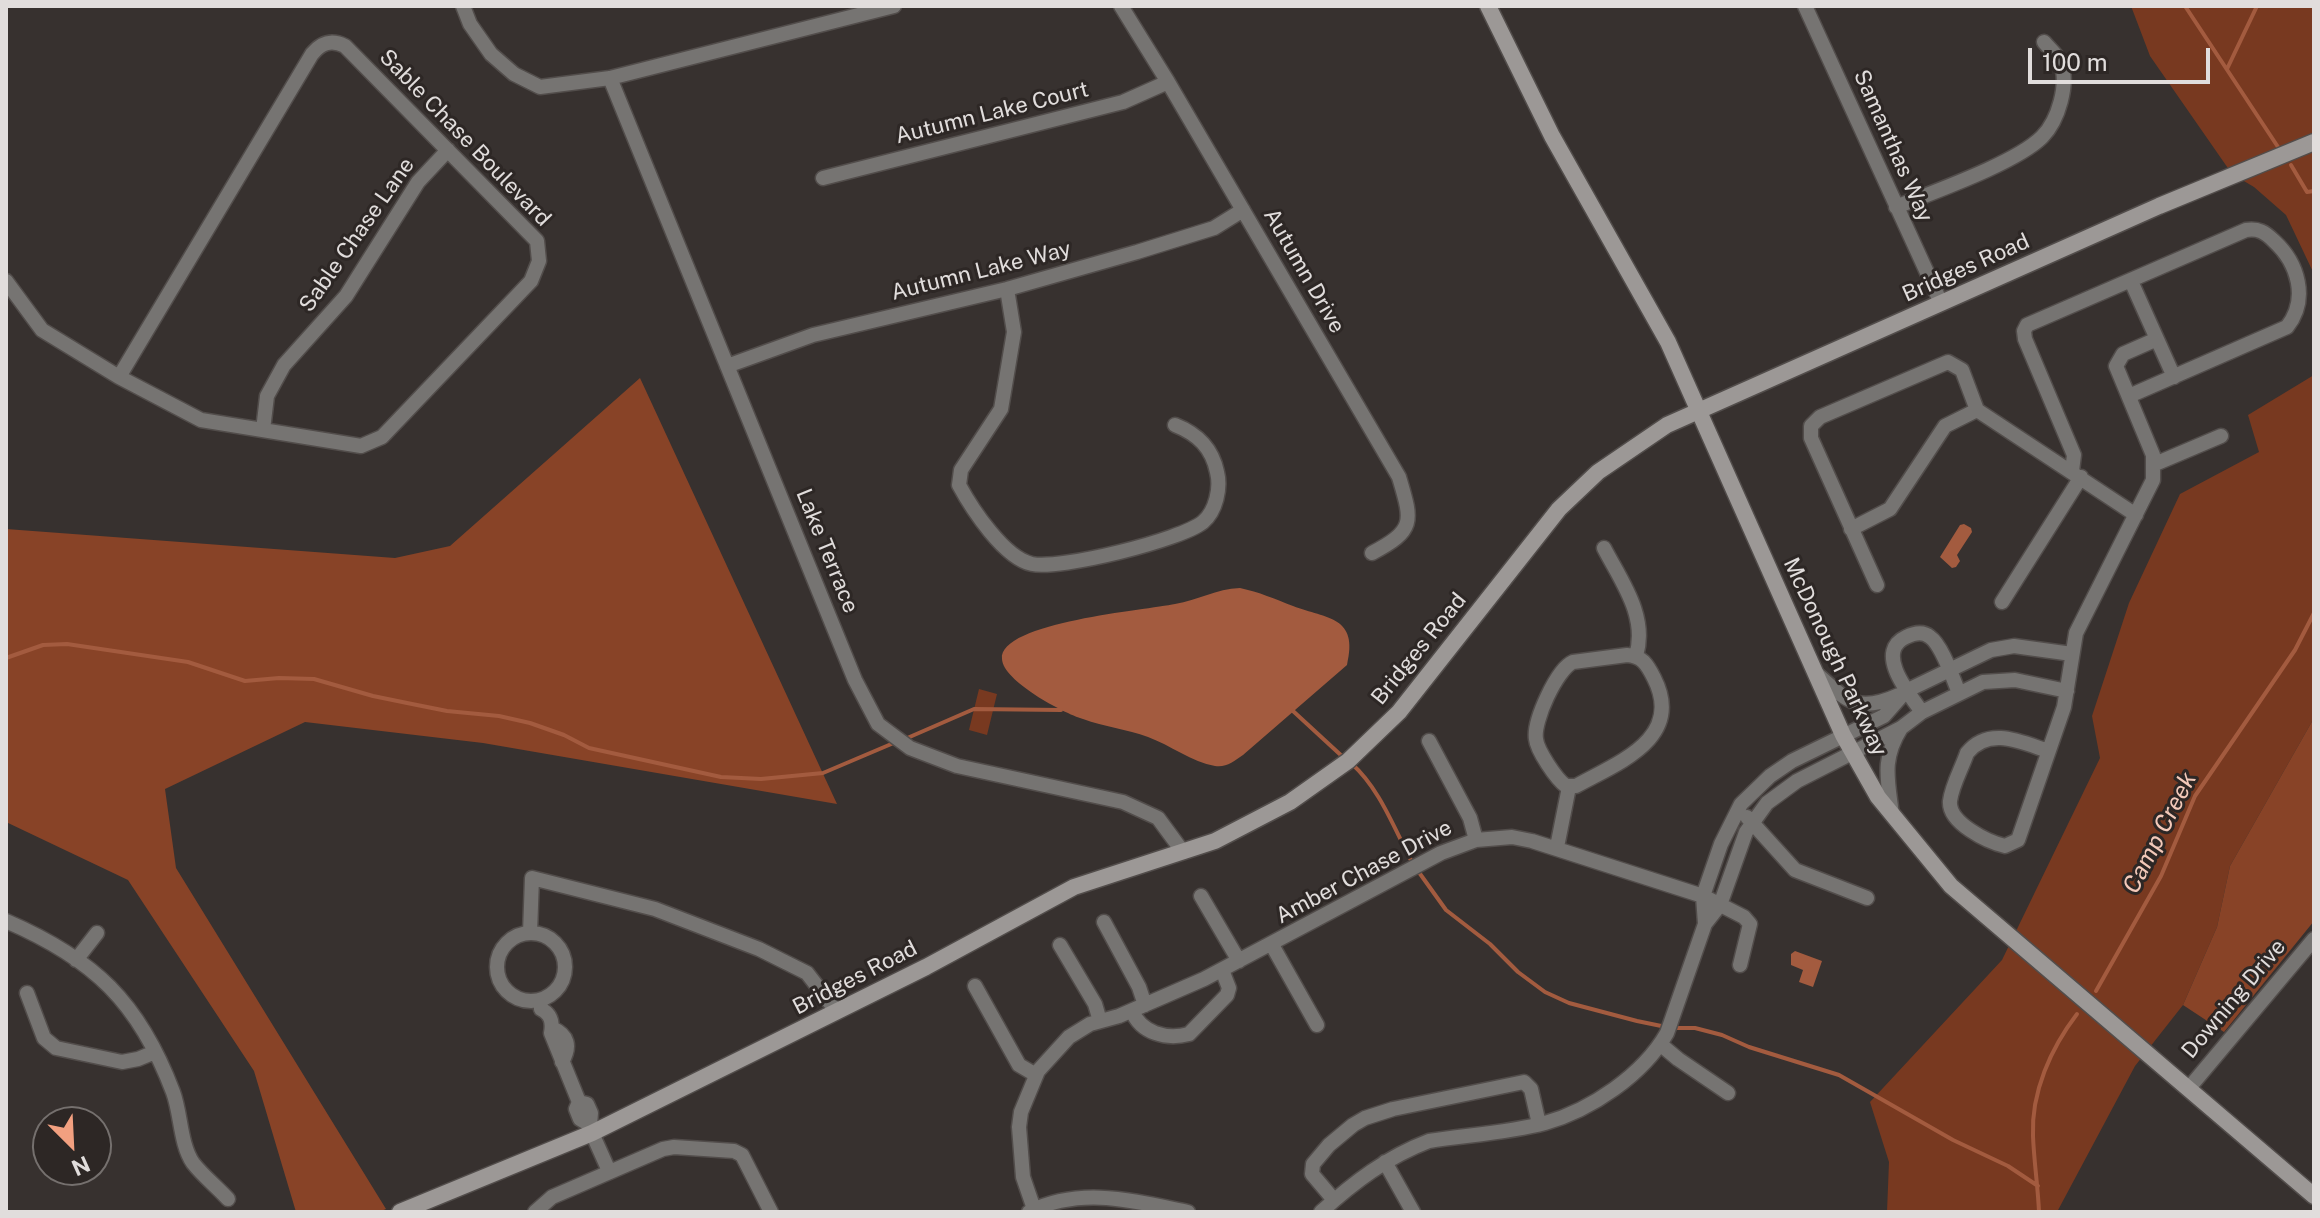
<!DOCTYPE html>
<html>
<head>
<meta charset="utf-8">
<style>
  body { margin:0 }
  #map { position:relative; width:2320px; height:1218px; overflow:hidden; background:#37312f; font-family:"Public Sans",sans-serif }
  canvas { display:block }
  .frame { position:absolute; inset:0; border:8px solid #e1dddc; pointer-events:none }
  .north { position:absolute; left:32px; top:1106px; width:80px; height:80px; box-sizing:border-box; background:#2d2725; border:2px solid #75706e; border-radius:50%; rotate:156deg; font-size:22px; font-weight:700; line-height:32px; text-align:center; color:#e1dddc }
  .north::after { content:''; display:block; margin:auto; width:28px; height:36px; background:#f2a080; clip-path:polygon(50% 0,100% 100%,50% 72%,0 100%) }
  .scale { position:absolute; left:2028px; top:48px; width:182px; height:36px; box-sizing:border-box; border:4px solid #e1dddc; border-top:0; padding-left:10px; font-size:24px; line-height:28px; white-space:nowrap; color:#e1dddc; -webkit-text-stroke:6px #2d2725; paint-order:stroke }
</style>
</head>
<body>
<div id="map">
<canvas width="2320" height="1218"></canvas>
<div class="frame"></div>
<div class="north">N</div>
<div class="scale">100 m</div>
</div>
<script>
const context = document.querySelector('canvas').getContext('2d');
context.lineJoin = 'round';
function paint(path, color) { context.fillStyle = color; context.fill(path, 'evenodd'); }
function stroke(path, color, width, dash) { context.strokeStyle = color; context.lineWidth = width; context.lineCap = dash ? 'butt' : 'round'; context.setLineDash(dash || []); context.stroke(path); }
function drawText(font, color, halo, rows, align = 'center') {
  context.font = font + ' "Public Sans",sans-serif'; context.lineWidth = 6; context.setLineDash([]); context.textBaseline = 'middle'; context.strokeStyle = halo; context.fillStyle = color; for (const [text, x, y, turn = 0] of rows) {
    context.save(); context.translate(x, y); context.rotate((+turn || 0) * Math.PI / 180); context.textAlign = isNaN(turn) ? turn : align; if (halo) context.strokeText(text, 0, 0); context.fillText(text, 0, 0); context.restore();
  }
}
const green = new Path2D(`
  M 2131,6 L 2314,6 L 2314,274 L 2286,215 L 2254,187 L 2232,174 L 2150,56 Z
  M 2314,375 L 2314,718 L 2230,866 L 2217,927 L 2183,1005 L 2135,1066 L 2057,1212 L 1887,1212 L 1889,1162 L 1870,1102 L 2002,960 L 2100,758 L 2092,716 L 2129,603 L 2180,494 L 2259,452 L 2248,415 Z
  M 979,689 L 997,694 L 987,735 L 969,730 Z`);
const forest = new Path2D(`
  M 640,378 L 837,804 L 483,743 L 305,722 L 165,789 L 176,868 L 386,1209 L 379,1212 L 296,1212 L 254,1071 L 128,880 L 6,822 L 6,529 L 395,558 L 450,546 Z
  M 2314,718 L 2314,921 L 2224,1032 L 2183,1005 L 2217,927 L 2230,866 Z`);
const water = new Path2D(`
  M 1964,524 L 1971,528 L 1972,532 L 1957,555 L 1960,561 L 1956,567 L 1952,568 L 1940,557 L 1960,525 Z
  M 1240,588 C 1259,592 1275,599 1293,606 C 1327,619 1359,616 1347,665 L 1243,755 C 1234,761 1226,768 1215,766 C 1192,762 1170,745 1148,737 C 1127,729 1104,727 1083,719 C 1063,713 1003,681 1002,659 C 999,622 1147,610 1175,604 C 1198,600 1216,589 1240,588 Z
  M 1795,951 L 1822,961 L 1813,987 L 1799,982 L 1803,970 L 1791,965 L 1791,954 Z`);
const stream = new Path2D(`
  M 2185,6 L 2278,147
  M 2227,69 L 2257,6
  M 2291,165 L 2307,192 L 2314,191
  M 6,658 L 43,645 L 67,644 L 188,662 L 245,681 L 279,678 L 314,679 L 373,696 L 412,704 L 447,711 L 499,716 L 530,723 L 564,735 L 589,748 L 721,777 L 761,779 L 823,773 L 896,742
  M 1293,711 L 1344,758
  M 905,739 L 974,709 L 1061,710
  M 1351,763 C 1381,790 1394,829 1413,864
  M 1418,871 L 1446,910 L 1490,944 L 1518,972 L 1545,992 L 1569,1003 L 1637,1021 L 1671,1028 L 1695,1028 L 1722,1035 L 1749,1047 L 1839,1075 L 1953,1140 L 2008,1166 L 2038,1186
  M 2096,991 L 2161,876 L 2195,796 L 2295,650 L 2314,613
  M 2039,1212 C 2038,1187 2034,1162 2033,1136 C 2031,1092 2051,1048 2077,1014`);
const street = new Path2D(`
  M 463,6 L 470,24 L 491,54 L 514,74 L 540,87 L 610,78 L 894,6
  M 1121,6 L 1168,82 L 1399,477 C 1412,521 1416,530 1372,553
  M 1805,6 L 1941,303
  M 610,78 L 855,680 L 878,724 L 910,748 L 957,766 L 1123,802 L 1158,818 L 1183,852
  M 823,178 L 1123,102 L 1168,82
  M 1896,207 C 1933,192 2016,163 2042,137 C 2058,121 2070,83 2060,61 C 2056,54 2049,48 2044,42
  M 6,281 L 42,330 L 119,377 L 201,420 L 361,446 L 382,437 L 531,281 L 539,261 L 537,241 L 345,46 C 331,39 321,43 312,54 L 119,377
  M 2131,281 L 2174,377
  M 1007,289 L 1014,332 L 1001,409 L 961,470 L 959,485 C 972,509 1004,558 1032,564 C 1060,570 1181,540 1203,522 C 1216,511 1221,488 1217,472 C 1212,448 1198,434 1175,425
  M 727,366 L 813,335 L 1007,289 L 1137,252 L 1214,228 L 1243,210
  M 263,430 L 267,396 L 284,365 L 346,296 L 418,182 L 448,150
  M 2155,464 L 2221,436
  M 2072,471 L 2074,455 L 2025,339 L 2024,331 L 2027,325 L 2246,230 C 2258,228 2265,232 2274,241 C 2298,263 2309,299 2287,327 L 2129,396
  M 1851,529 L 1890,509 L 1945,426 L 1977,410 L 2136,515
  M 1604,548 C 1621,581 1648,616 1636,656
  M 1877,585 L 1811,438 L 1811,426 L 1820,417 L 1948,362 L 1962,370 L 1977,410
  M 2002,602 L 2081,477
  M 1627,655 C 1642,656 1647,664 1654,678 C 1685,739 1617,763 1576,786 L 1566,786 C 1556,779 1537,750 1536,739 C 1533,721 1557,669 1573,662 Z
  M 1816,673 C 1847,701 1857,714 1899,695
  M 1922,712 C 1909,694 1874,652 1906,637 C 1914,633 1923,631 1930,637 C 1942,645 1953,679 1959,693
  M 1429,741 L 1470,818 L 1476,840
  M 2048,751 C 2021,742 1989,726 1967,753 C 1962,768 1952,785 1950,801 C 1948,823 1988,842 2005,846 L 2018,840 L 2064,707 L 2076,633 L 2153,480 L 2153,455 L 2116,366 L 2123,354 L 2157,339
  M 1892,815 C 1888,780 1881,760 1901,728
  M 1747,817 L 1795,870 L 1867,898
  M 1557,847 L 1569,787
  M 1201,896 L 1239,961
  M 6,921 C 94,959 139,1002 173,1092 C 181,1113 180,1144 193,1163 C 203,1176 217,1187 228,1199
  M 1104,922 L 1139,987 L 1145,1005
  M 1705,924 L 1703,896 L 1721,844 L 1741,804 L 1770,776 L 1792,761 L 1884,716 L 1906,691 L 1991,650 L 2014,646 L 2072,654
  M 530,933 L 532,878 L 655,909 L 759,949 L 807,973 L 837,1012
  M497 967a34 34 0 1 1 68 0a34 34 0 1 1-68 0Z
  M 1060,945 L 1095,1004 L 1100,1021
  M 1272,945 L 1317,1025
  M 76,960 L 97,933
  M 975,986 L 1019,1065 L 1036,1075
  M 27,993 L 44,1038 L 56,1048 L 122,1062 L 138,1059 L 155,1052
  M 541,1009 C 551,1014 553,1022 551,1033 L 579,1102 L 576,1109 L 580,1119 L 590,1125
  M 1132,1011 C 1141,1033 1166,1040 1189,1034 L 1227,995 L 1229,988 L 1222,970
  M 552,1028 C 568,1035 571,1046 562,1062
  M 1660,1044 L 1678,1059 L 1728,1093
  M 2189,1088 L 2314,939
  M 579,1102 L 587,1104 L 591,1113 L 590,1125 L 592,1133 L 609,1171
  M 1385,1162 L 1413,1212
  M 1334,1200 L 1312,1174 L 1313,1164 L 1329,1145 L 1353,1125 L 1365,1118 L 1393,1109 L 1524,1082 L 1531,1089 L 1539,1124
  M 1034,1209 L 1023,1177 L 1019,1127 L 1021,1112 L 1038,1071 L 1069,1037 L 1090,1024 L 1119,1016 L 1204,979 L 1441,853 L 1476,840 L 1512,837 L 1532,841 L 1703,896 L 1744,917 L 1750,924 L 1740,965
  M 535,1212 L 552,1197 L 663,1149 L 674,1147 L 734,1151 L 742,1155 L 771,1212
  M 1029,1212 C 1081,1186 1134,1201 1188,1212
  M 1321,1212 C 1354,1182 1387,1157 1429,1141 C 1467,1135 1508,1133 1545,1123 C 1591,1110 1643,1075 1667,1033 L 1705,924 L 1720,905 L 1746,832 L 1767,803 L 1797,781 L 1901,728 L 1922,712 L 1983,682 L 2015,680 L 2067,691`);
const secondary = new Path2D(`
  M 1488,6 L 1552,136 L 1668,342 L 1843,735 L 1878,797 L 1951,886 L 2314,1196
  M 400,1212 L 592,1133 L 926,967 L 1074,887 L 1215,841 L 1290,802 L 1348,761 L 1399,712 L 1559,509 L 1598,472 L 1667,425 L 2159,206 L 2314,142`);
const streetNames = [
  ["Autumn Lake Court",992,113,-14],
  ["Sable Chase Boulevard",465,138,46],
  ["Samanthas Way",1893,146,66],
  ["Sable Chase Lane",357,235,-55],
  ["Bridges Road",1966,268,-24],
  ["Autumn Lake Way",981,271,-14],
  ["Autumn Drive",1304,271,60],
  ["Lake Terrace",827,551,68],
  ["Bridges Road",1419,649,-51],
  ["McDonough Parkway",1835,657,65],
  ["Amber Chase Drive",1364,872,-28],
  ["Bridges Road",855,978,-27],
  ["Downing Drive",2234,999,-50]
];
const waterNames = [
  ["Camp Creek",2160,833,-63]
];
paint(green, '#783920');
paint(forest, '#884327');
paint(water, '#a35b3f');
stroke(stream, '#a35b3f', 4);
stroke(street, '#524d4b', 17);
stroke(secondary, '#524d4b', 19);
stroke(street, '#767472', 14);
stroke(secondary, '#9c9896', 16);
drawText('22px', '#e1dddc', '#2d2725', streetNames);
drawText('italic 24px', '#f3c9b9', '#2d2725', waterNames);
</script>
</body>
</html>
